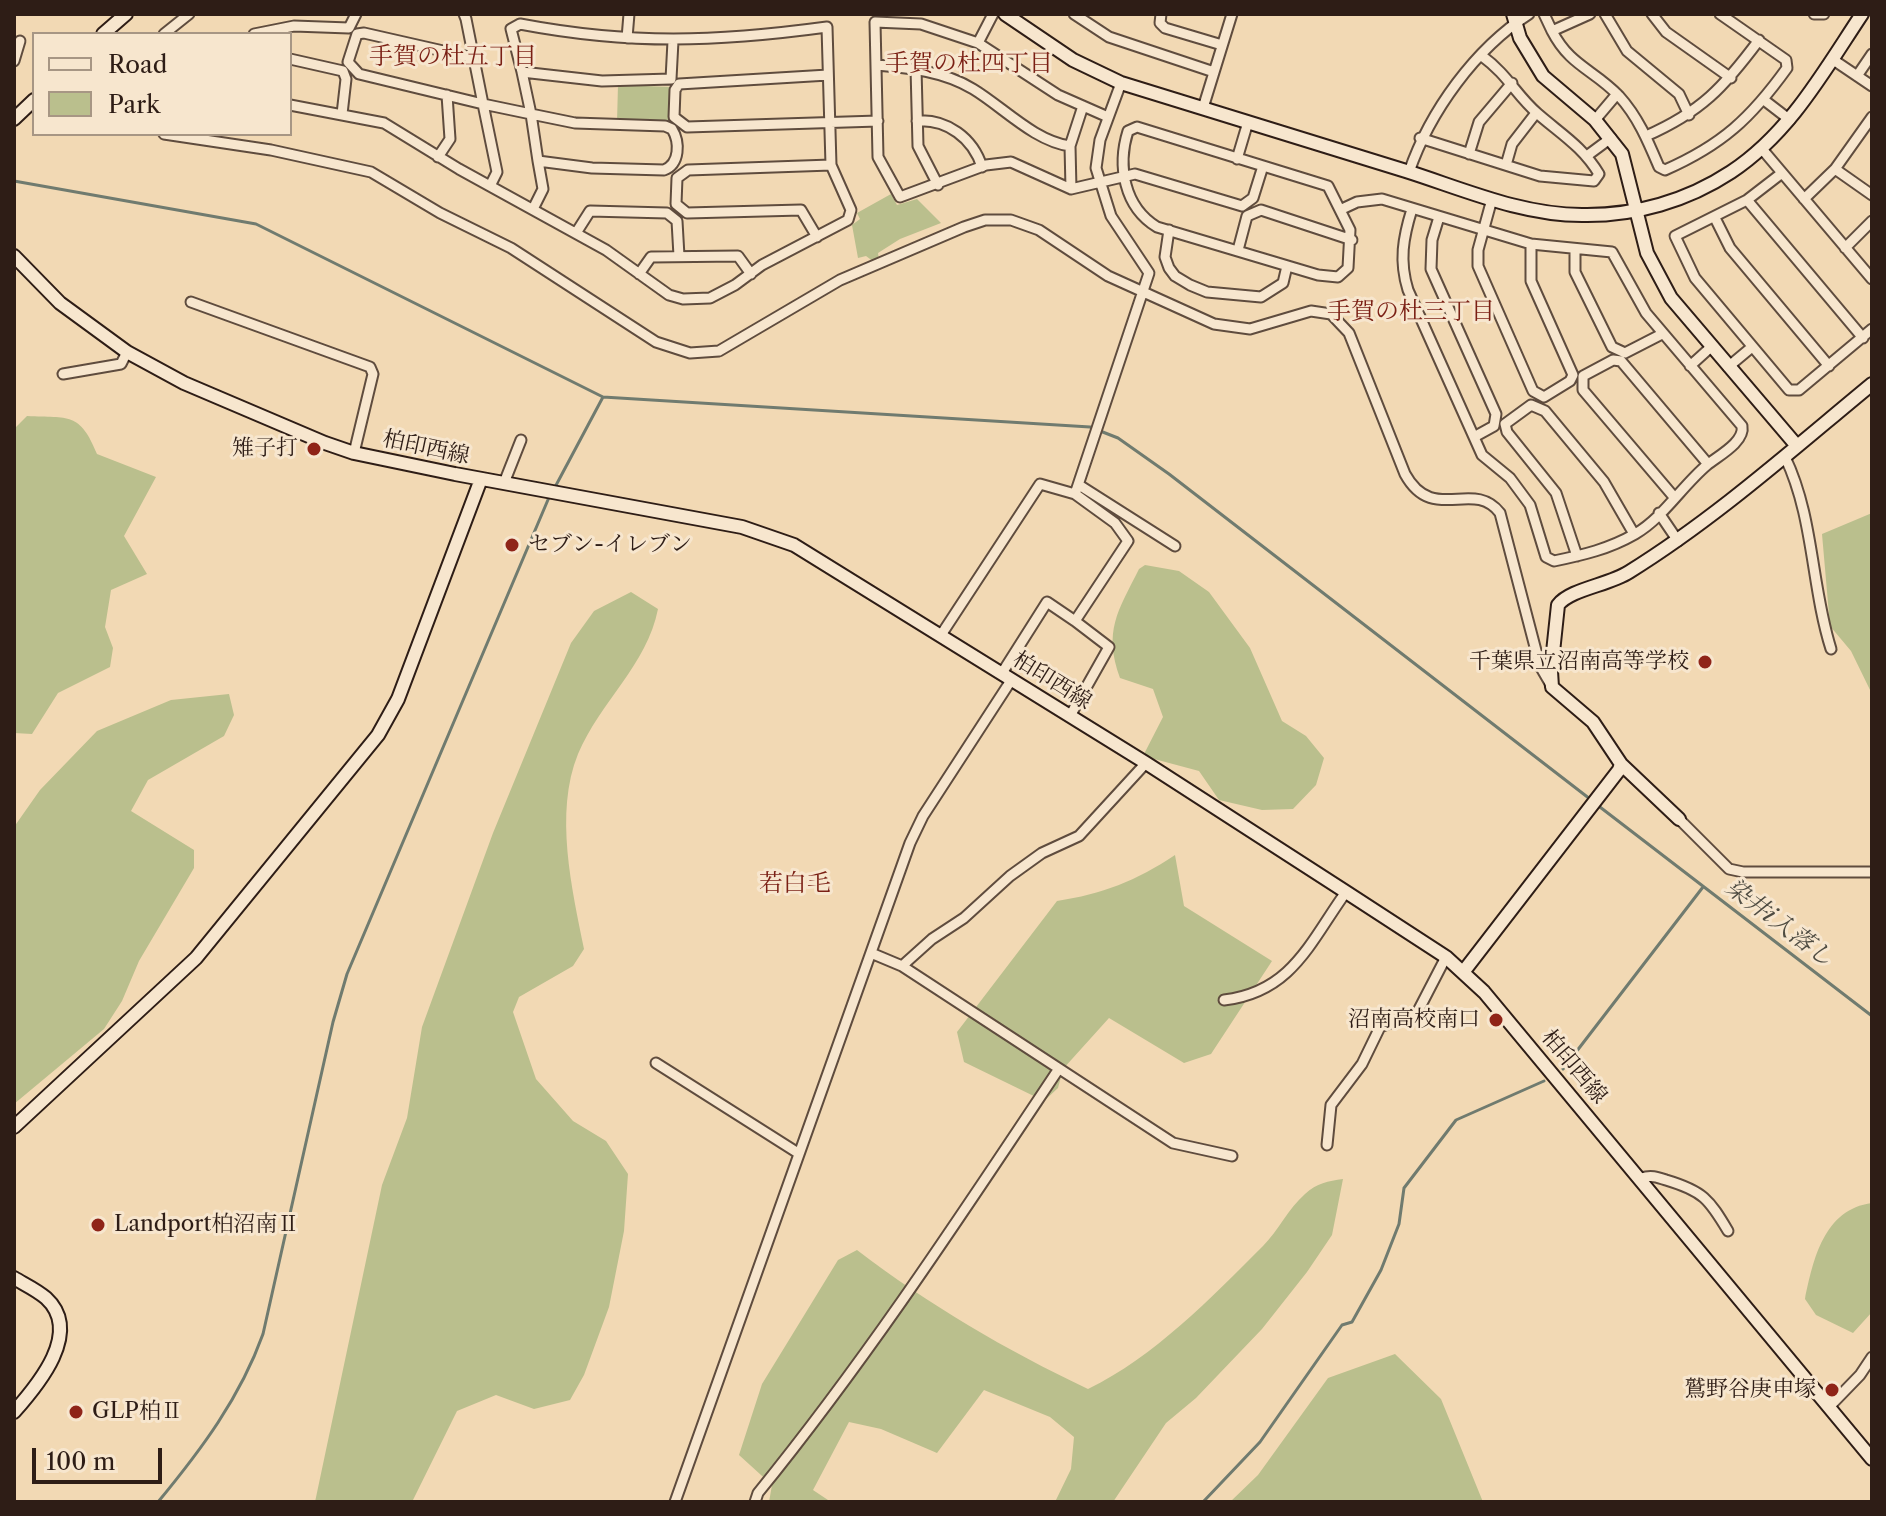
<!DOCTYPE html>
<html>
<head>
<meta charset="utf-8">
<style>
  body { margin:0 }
  #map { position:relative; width:1886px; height:1516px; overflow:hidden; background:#f2d9b4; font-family:"Libre Caslon Text",serif }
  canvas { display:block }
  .frame { position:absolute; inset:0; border:16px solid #2e1d16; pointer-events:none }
  .legend { position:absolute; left:32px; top:32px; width:260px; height:104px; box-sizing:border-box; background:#f7e6ce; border:2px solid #a79684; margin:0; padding:10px 14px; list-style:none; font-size:24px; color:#2e1d16 }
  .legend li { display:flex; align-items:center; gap:16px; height:40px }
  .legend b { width:40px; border:2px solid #a79684 }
  .scale { position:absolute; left:32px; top:1448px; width:130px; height:36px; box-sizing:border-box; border:4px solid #2e1d16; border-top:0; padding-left:10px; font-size:24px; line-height:28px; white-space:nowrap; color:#2e1d16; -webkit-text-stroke:6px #f7e6ce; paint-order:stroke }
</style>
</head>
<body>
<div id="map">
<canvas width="1886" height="1516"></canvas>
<div class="frame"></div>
<ul class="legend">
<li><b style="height:10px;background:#f7e6ce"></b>Road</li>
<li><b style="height:22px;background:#babf8d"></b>Park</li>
</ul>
<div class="scale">100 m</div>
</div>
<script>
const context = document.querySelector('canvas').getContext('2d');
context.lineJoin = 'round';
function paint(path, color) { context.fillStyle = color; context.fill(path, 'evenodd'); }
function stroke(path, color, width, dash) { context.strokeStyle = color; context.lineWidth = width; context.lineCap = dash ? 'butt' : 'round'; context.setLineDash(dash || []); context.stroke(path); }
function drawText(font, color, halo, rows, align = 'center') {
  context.font = font + ' "Libre Caslon Text","Noto Serif JP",serif'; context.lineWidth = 6; context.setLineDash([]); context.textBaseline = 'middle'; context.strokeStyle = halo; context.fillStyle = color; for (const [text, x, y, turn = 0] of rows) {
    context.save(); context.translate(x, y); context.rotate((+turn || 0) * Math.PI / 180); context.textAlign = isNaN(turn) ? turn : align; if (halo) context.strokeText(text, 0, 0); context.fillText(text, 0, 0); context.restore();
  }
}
const green = new Path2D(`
  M 618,85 L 672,87 L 672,122 L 617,122 Z
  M 891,194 L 897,205 L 917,199 L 941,223 L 900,239 L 878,253 L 879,260 L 874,262 L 866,256 L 858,258 L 852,225 L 860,219 L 857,213 Z
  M 27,416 C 69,418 80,412 97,454 L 156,477 L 124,536 L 147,574 L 111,590 L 105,627 L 113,648 L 110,667 L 58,693 L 32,734 L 14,733 L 14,429 Z
  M 1872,513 L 1872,694 L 1851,651 L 1830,626 L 1822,534 Z
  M 1145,565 L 1179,571 L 1209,592 L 1250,648 L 1282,721 L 1306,736 L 1324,758 L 1316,785 L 1293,809 L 1262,810 L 1219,800 L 1199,771 L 1143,756 L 1163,717 L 1153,689 L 1120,678 C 1103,631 1118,611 1139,569 Z
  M 631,592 L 658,609 C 647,665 600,702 578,754 C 554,813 572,889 584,949 L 573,966 L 519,997 L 513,1012 L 536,1079 L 573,1121 L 606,1141 L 628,1174 L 624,1231 L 609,1307 L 584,1375 L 570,1400 L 534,1409 L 496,1395 L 457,1411 L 412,1502 L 315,1502 L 382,1185 L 407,1118 L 422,1027 L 493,833 L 571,643 L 594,611 Z
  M 229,694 L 234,715 L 224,736 L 148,780 L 131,811 L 194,850 L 194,868 L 139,961 L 122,1001 L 104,1029 L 14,1104 L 14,827 L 40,790 L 97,731 L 171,700 Z
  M 1175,855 L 1184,906 L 1272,961 L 1211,1054 L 1184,1063 L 1109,1018 L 1063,1069 L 1058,1088 L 1044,1101 L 964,1062 L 957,1032 L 1057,901 C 1102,894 1136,881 1175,855 Z
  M 1343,1179 L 1332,1235 L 1307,1272 L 1262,1329 L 1196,1398 L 1166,1423 L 1113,1502 L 1055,1502 L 1071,1469 L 1074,1437 L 1050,1417 L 984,1390 L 937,1453 L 881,1429 L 849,1422 L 813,1490 L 831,1502 L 769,1502 L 772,1485 L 739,1455 L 762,1384 L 838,1260 L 857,1250 C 929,1305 1006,1350 1088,1389 C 1154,1357 1211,1298 1263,1246 C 1278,1231 1288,1209 1305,1194 C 1317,1183 1328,1181 1343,1179 Z
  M 1872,1203 L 1872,1312 L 1853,1333 L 1816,1315 L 1805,1299 C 1813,1260 1824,1209 1872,1203 Z
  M 1395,1354 L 1441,1399 L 1483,1502 L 1230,1502 L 1258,1475 L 1328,1378 Z`);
const stream = new Path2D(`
  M 14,181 L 256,224 L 603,397 L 1090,427 L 1118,438 L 1169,474 L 1590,799
  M 554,489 L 603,397
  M 1596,804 L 1872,1016
  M 1563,1069 L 1703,887
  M 158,1502 C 201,1450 240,1398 263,1334 L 333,1022 L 347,974 L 550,495
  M 1203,1502 L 1260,1442 L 1342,1325 L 1352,1322 L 1381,1270 L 1399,1224 L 1404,1188 L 1456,1120 L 1544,1081`);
const street = new Path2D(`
  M 464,14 L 466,19 L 483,104 L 359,74 L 348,62 L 357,34 L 364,33 L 474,58
  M 1074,14 L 1109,37 L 1214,72
  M 1161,14 L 1160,23 L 1165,28 L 1222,45
  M 1544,14 L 1552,31 L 1590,14
  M 1605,14 L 1627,51 L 1679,94 L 1689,115
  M 1652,14 L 1666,32 L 1731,78
  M 1814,14 L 1824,14
  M 1552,31 C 1570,66 1593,69 1619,96 C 1638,117 1648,141 1659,167 L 1665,170 C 1722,145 1751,118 1787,68 L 1786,60 L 1720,14
  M 164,34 L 189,14
  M 254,34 L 294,26 L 349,28 L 356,14
  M 627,38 L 629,14
  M 673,41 L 671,79 L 602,81 L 522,72 L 511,29 L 520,24 C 631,45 716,42 827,27 L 831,165 L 688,170 L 677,178 L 676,204 L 687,213 L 801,210 L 817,237
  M 978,43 L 993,14
  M 290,59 L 343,71 L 346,79 L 342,114
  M 1832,59 L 1872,86
  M 14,61 L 20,41
  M 876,65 C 909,68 943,71 973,89 C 1003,107 1034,141 1070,146
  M 916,68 L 918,146 L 938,185
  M 828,75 L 679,84 L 675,90 L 674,117 L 687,127 L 878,121
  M 1857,76 L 1872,54
  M 1764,100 L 1790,120
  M 290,105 L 384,123 L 459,169 L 606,250 L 669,295 L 683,299 L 710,298 L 735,285 L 762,265 L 848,220 L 851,210 L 831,165
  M 1203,108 L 1232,14
  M 1108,117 L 1058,95 L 978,43 L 921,24 L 875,22 L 878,157 L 900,197 L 986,165 L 1011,162 L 1071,189 L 1135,174 L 1242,206 L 1253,198 L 1263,166
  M 1595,120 L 1617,94
  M 917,121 C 947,119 973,138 982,167
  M 1137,127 L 1328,186 L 1350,230 L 1348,268 L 1338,277 L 1318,275 L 1157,227 C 1124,207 1117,166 1128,131 Z
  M 164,134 L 271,150 L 371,172 L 440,213 L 511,248 L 656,342 L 690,353 L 719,351 L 840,280 L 964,227 L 985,220 L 1011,220 L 1039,230 L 1108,276 L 1214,324 L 1250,329 L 1311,311 L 1331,314 L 1349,333 L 1405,474 C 1433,525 1473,478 1500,513 L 1540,666 L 1551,685
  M 1646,136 C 1701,112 1724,87 1759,40
  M 1420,138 L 1540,176 L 1594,181 L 1599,174 C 1583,147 1561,134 1538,114 C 1516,95 1508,75 1482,56
  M 1762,149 L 1872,279
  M 1469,154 L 1479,122 L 1512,83
  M 1588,155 L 1611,138
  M 438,157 L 450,139 L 447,95
  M 1237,159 L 1248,122
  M 1506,165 L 1512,144 L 1536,113
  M 1835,169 L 1872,195
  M 1409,172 C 1430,111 1475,49 1529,14
  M 1782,173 L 1747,200 L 1675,236 L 1695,278 L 1789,390 L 1799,390 L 1872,329
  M 490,186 L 497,172 L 483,104 L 531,114 L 522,72
  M 1071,189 L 1070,146 L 1083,106
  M 1492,199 L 1478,250 L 1478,266 L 1533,391 L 1544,397 L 1570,381 L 1573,375 L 1531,281 L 1531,244
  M 1804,199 L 1835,169 L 1872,117
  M 1747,200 L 1863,338
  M 533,209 L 543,189 L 538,161 L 592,168 L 664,170 C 680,164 680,142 672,129 L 665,126 L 575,123 L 531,114 L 538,161
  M 1342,209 L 1357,202 L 1382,199 L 1531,244 L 1612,252 L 1646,313 L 1742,426 C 1745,442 1718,456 1707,465 C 1682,486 1663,518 1635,534 C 1609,549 1583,555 1554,561 L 1546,557 L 1530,505 L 1510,478 L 1482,455 L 1408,290 C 1399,261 1403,238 1412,209
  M 1439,217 L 1432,240 L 1431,269 L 1496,414 L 1494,426 L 1474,437
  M 1715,218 L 1730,248 L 1829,366
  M 1169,230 L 1165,257 L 1169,268 L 1175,276 L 1190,285 L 1207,292 L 1261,297 L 1283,283 L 1287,266
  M 576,233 L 590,211 L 667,213 L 677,221 L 679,256
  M 1845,248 L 1872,221
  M 1238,250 L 1247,216 L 1261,210 L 1352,240
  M 1575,250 L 1575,272 L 1612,347 L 1625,353 L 1662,334
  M 639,274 L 651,257 L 738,256 L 751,274
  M 191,302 L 370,367 L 373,374 L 354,453
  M 1690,366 L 1711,347
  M 1728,367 L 1752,347
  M 63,374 L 121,364 L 127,352
  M 1785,457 C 1814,517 1811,586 1831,649
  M 504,483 L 521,440
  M 1079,485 L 1175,546
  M 1674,497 L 1583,390 L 1583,376 L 1613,360 L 1621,361 L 1708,464
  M 1659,513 L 1678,541
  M 1577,556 L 1556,493 L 1507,432 L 1505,424 L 1531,405 L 1545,411 L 1604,482 L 1634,534
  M 941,635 L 1040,484 L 1075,494 L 1149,273 L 1111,216 L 1096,168 L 1100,140 L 1121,83
  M 1002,673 L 1047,602 L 1075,621 L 1128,541 L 1115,523 L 1075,494
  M 1070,716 L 1109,647 L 1075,621
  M 1679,819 L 1729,869 L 1743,872 L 1872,872
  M 871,953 L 902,966 L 1173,1143 L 1232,1156
  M 902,966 L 932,939 L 964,918 L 1010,876 L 1042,853 L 1079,836 L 1146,763
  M 1224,1000 C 1292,992 1310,942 1346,892
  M 656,1063 L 798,1153
  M 1327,1145 L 1331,1105 L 1362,1064 L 1380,1027 L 1417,1013 L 1446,957
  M 1641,1178 C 1651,1175 1657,1177 1666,1180 C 1703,1191 1709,1199 1728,1231
  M 1829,1407 L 1860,1375 L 1872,1357
  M 675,1502 L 910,843 L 923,816 L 1012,679
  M 755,1502 L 758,1493 C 867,1359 962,1214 1058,1070`);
const secondary = new Path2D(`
  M 1005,14 L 1073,60 L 1121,83 C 1216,112 1311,141 1406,171 C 1463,189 1521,215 1582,215 C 1635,216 1687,201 1731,172 C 1790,133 1824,71 1862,14
  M 1513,14 L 1520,38 L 1543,76 L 1595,120 L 1622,154 L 1647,253 L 1671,298 L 1797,446
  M 103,34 L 126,14
  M 14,119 L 34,100
  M 14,256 L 60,303 L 127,352 L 184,383 L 325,443 L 354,453 L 455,474 L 742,527 L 794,545 L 1146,763 L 1346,892 L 1446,957 L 1484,992 L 1872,1459
  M 1621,764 L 1679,819
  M 1464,971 L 1619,770 L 1621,764 L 1593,722 L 1552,687 L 1551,671 L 1558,605 C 1570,589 1609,585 1629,572 C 1716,518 1793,449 1872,384
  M 14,1127 L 196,958 L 378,735 L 398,699 L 481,479
  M 14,1278 C 24,1284 37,1290 46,1298 C 83,1332 38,1385 14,1412`);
const markers = [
  [314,449,8,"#8f2418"],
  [512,545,8,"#8f2418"],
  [1705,662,8,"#8f2418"],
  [1496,1020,8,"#8f2418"],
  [98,1225,8,"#8f2418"],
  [1832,1390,8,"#8f2418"],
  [76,1412,8,"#8f2418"]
];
const streetNames = [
  ["柏印西線",426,448,12],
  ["柏印西線",1052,681,32],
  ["柏印西線",1574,1067,50]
];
const poiNames = [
  ["雉子打",298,449],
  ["セブン-イレブン",528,545,"left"],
  ["千葉県立沼南高等学校",1689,662],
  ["沼南高校南口",1480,1020],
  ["Landport柏沼南Ⅱ",114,1225,"left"],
  ["鷲野谷庚申塚",1816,1390],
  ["GLP柏Ⅱ",92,1412,"left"]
];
const neighbourhoodNames = [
  ["手賀の杜五丁目",453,57],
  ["手賀の杜四丁目",969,64],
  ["手賀の杜三丁目",1411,312],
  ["若白毛",795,884]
];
const waterNames = [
  ["染井i入落し",1779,923,37]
];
paint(green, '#babf8d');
stroke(stream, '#707b6f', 3);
stroke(street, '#5f4c3e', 13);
stroke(secondary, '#2e1d16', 16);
stroke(street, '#f7e6ce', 9);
stroke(secondary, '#f7e6ce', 12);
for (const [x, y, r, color] of markers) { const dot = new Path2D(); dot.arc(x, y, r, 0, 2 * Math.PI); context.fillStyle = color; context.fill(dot); stroke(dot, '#f7e6ce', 3); }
drawText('22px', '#2e1d16', '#f7e6ce', streetNames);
drawText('22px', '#2e1d16', '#f7e6ce', poiNames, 'right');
drawText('24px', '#7a1f14', '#f7e6ce', neighbourhoodNames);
drawText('italic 24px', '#4f4c42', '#f7e6ce', waterNames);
</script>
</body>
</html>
